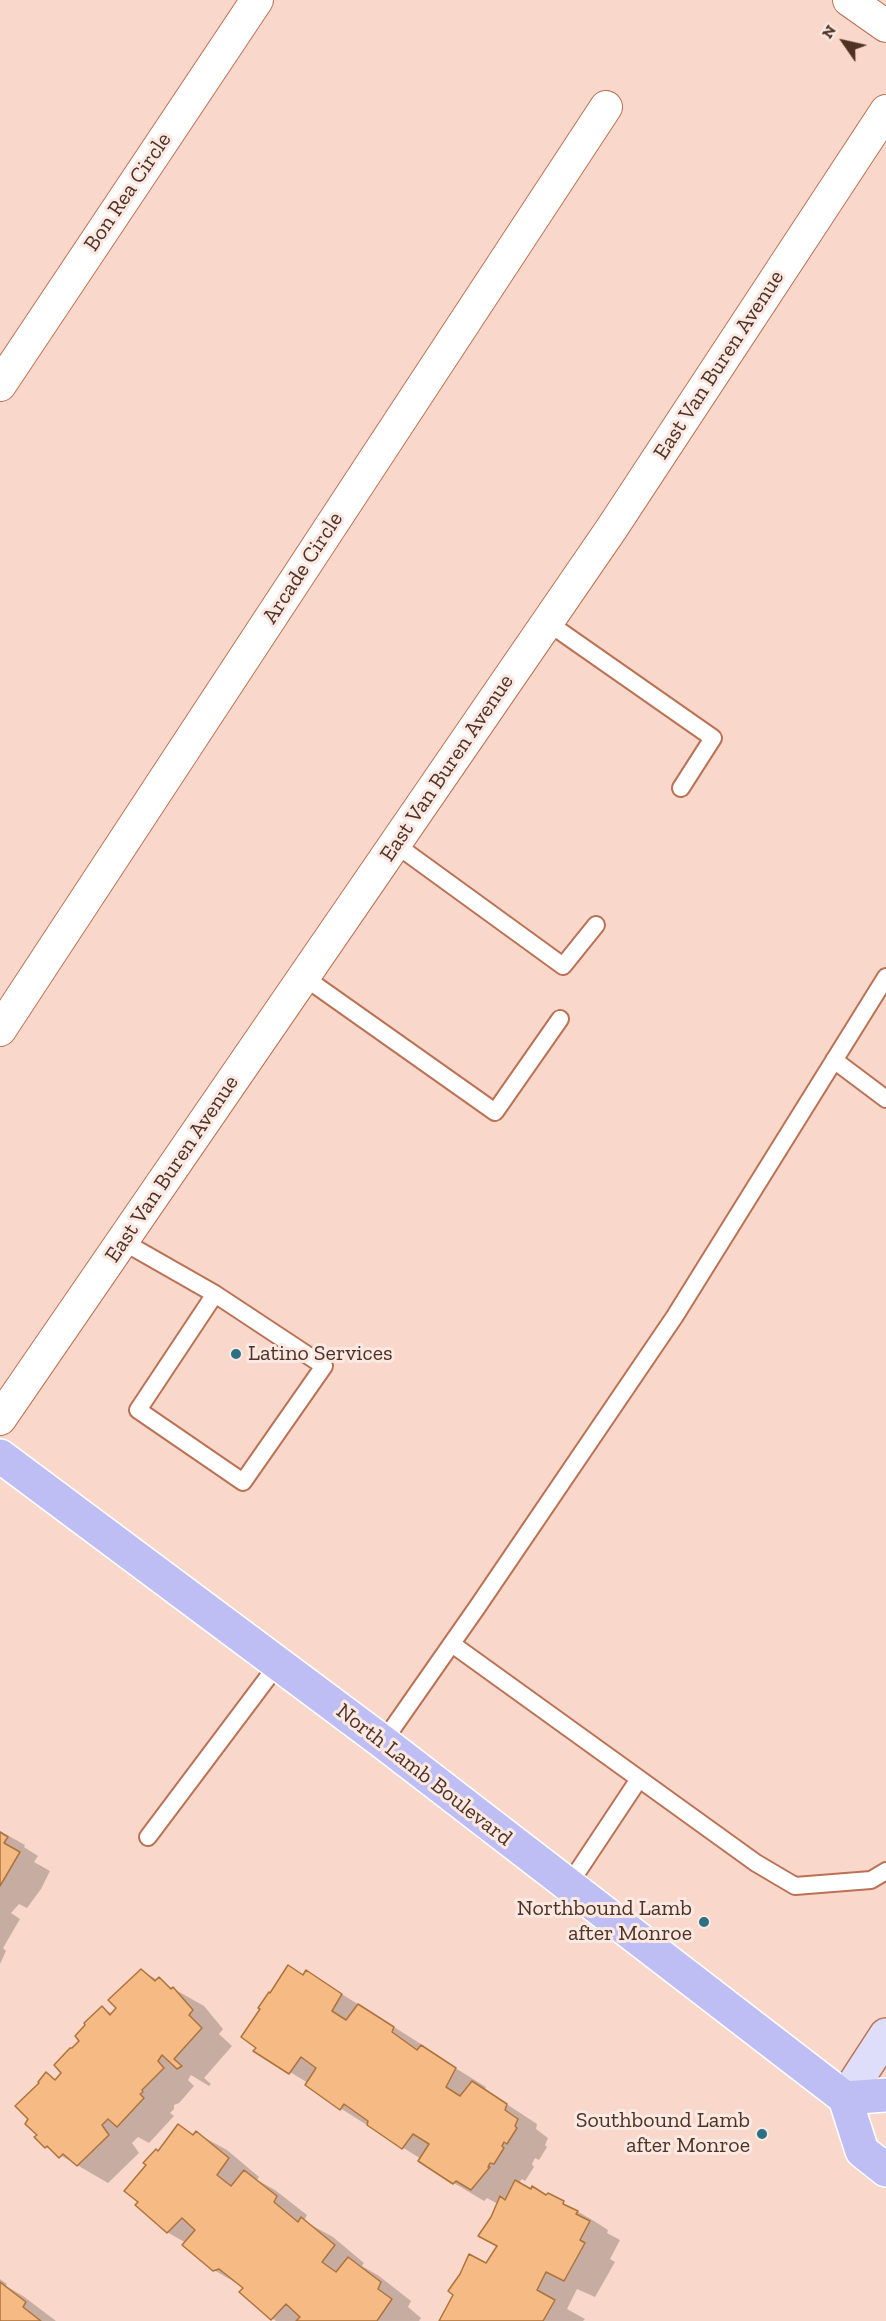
<!DOCTYPE html>
<html>
<head>
<meta charset="utf-8">
<style>
  body { margin:0 }
  #map { position:relative; width:886px; height:2321px; overflow:hidden; background:#f9d8cb; font-family:"Zilla Slab",serif }
  canvas { display:block }
  .north { position:absolute; left:814px; top:12px; width:60px; height:60px; -webkit-text-stroke:4px #fae9e2; paint-order:stroke; rotate:304deg; font-size:16px; font-weight:700; line-height:24px; text-align:center; color:#513124 }
  .north::after { content:''; display:block; margin:auto; width:21px; height:27px; background:#513124; clip-path:polygon(50% 0,100% 100%,50% 72%,0 100%) }
</style>
</head>
<body>
<div id="map">
<canvas width="886" height="2321"></canvas>
<div class="north">N</div>
</div>
<script>
const context = document.querySelector('canvas').getContext('2d');
context.lineJoin = 'round';
function paint(path, color) { context.fillStyle = color; context.fill(path, 'evenodd'); }
function stroke(path, color, width, dash) { context.strokeStyle = color; context.lineWidth = width; context.lineCap = dash ? 'butt' : 'round'; context.setLineDash(dash || []); context.stroke(path); }
function drawText(font, color, halo, rows, align = 'center') {
  context.font = font + ' "Zilla Slab",serif'; context.lineWidth = 6; context.setLineDash([]); context.textBaseline = 'middle'; context.strokeStyle = halo; context.fillStyle = color; for (const [text, x, y, turn = 0] of rows) {
    context.save(); context.translate(x, y); context.rotate((+turn || 0) * Math.PI / 180); context.textAlign = isNaN(turn) ? turn : align; if (halo) context.strokeText(text, 0, 0); context.fillText(text, 0, 0); context.restore();
  }
}
const shadow = new Path2D(`
  M 0,1831 L 25,1845 L 24,1847 L 38,1856 L 34,1862 L 50,1871 L 41,1889 L 27,1908 L 19,1904 L 11,1913 L 20,1919 L 3,1948 L 6,1951 L 0,1964 Z
  M 142,1971 L 204,2006 L 223,2029 L 219,2034 L 232,2046 L 204,2078 L 211,2084 L 209,2086 L 191,2075 L 188,2080 L 194,2086 L 179,2103 L 174,2105 L 174,2109 L 170,2113 L 174,2116 L 149,2143 L 138,2137 L 132,2143 L 139,2153 L 108,2183 L 46,2147 L 39,2135 L 41,2083 L 47,2074 L 57,2080 L 102,2008 L 113,2014 Z
  M 307,1972 L 424,2046 L 423,2048 L 486,2087 L 485,2090 L 537,2124 L 536,2129 L 548,2138 L 545,2145 L 547,2147 L 539,2160 L 535,2158 L 532,2164 L 534,2167 L 525,2181 L 522,2179 L 518,2184 L 563,2203 L 594,2221 L 608,2230 L 607,2233 L 620,2240 L 610,2259 L 615,2262 L 595,2297 L 577,2289 L 567,2309 L 585,2319 L 583,2321 L 441,2321 L 487,2265 L 499,2246 L 492,2218 L 498,2204 L 487,2198 L 484,2201 L 454,2183 L 421,2159 L 340,2108 L 308,2083 L 290,2072 L 304,1976 Z
  M 179,2126 L 195,2135 L 196,2133 L 227,2150 L 259,2177 L 257,2180 L 275,2190 L 307,2215 L 304,2221 L 333,2237 L 364,2263 L 362,2266 L 379,2276 L 411,2301 L 408,2307 L 421,2318 L 419,2321 L 276,2321 L 272,2318 L 243,2287 L 214,2270 L 186,2243 L 167,2232 L 158,2152 Z
  M 0,2279 L 7,2284 L 6,2286 L 23,2296 L 56,2321 L 0,2321 Z`);
const building = new Path2D(`
  M 0,1832 L 8,1837 L 4,1843 L 20,1852 L 0,1886 Z
  M 288,1965 L 303,1975 L 306,1970 L 342,1994 L 332,2011 L 346,2020 L 358,2004 L 394,2027 L 392,2032 L 417,2050 L 421,2045 L 456,2068 L 446,2087 L 460,2096 L 472,2081 L 507,2104 L 505,2110 L 518,2119 L 515,2126 L 517,2128 L 507,2144 L 504,2142 L 502,2146 L 504,2148 L 494,2164 L 490,2163 L 488,2167 L 490,2167 L 471,2190 L 456,2181 L 453,2184 L 418,2161 L 429,2144 L 413,2134 L 402,2149 L 367,2125 L 368,2121 L 344,2104 L 340,2110 L 305,2085 L 316,2068 L 301,2057 L 289,2074 L 253,2051 L 256,2048 L 241,2037 L 260,2009 L 258,2008 L 269,1992 L 270,1993 Z
  M 141,1969 L 155,1981 L 159,1977 L 171,1989 L 173,1987 L 193,2010 L 189,2015 L 202,2028 L 174,2059 L 182,2066 L 177,2069 L 162,2055 L 158,2061 L 164,2068 L 142,2090 L 143,2092 L 140,2094 L 144,2098 L 117,2127 L 108,2119 L 102,2125 L 109,2135 L 77,2166 L 63,2154 L 59,2158 L 47,2146 L 45,2148 L 34,2137 L 37,2135 L 25,2124 L 28,2119 L 15,2106 L 39,2083 L 38,2082 L 46,2072 L 55,2080 L 61,2073 L 54,2065 L 70,2048 L 72,2048 L 79,2041 L 75,2036 L 85,2025 L 84,2023 L 102,2006 L 110,2015 L 116,2008 L 108,2000 Z
  M 178,2124 L 193,2135 L 196,2131 L 229,2158 L 217,2175 L 231,2186 L 244,2170 L 277,2196 L 274,2202 L 298,2222 L 301,2217 L 335,2245 L 322,2262 L 336,2272 L 348,2257 L 381,2282 L 378,2289 L 392,2299 L 377,2321 L 296,2321 L 300,2317 L 286,2304 L 271,2320 L 239,2292 L 243,2288 L 219,2269 L 213,2271 L 182,2245 L 195,2230 L 182,2218 L 167,2233 L 135,2205 L 138,2202 L 124,2191 L 146,2165 L 143,2163 L 156,2149 L 158,2151 Z
  M 515,2180 L 531,2189 L 532,2186 L 546,2195 L 548,2193 L 564,2201 L 563,2204 L 578,2211 L 576,2214 L 590,2221 L 580,2240 L 585,2243 L 564,2281 L 546,2272 L 537,2290 L 555,2300 L 543,2321 L 439,2321 L 453,2295 L 448,2291 L 460,2274 L 469,2254 L 486,2263 L 497,2246 L 478,2236 L 491,2217 L 500,2196 L 505,2200 Z
  M 0,2282 L 26,2302 L 23,2307 L 41,2321 L 0,2321 Z`);
const lane = new Path2D(`
  M 547,622 L 713,738 L 681,788
  M 395,844 L 563,966 L 596,925
  M 304,977 L 495,1112 L 560,1019
  M 834,1060 L 886,1099
  M 122,1241 L 215,1294
  M 215,1294 L 324,1366 L 243,1482 L 138,1410 Z
  M 452,1644 L 756,1863 L 795,1886 L 871,1880 L 886,1871
  M 383,1742 L 478,1606 L 675,1316 L 886,977
  M 148,1837 L 278,1664
  M 568,1886 L 639,1779`);
const street = new Path2D(`
  M 849,0 L 886,26
  M 0,385 L 257,0
  M 0,1030 L 606,107
  M 0,1419 L 612,528 L 886,111`);
const secondary = new Path2D(`
  M 845,2098 L 886,2035`);
const primary = new Path2D(`
  M 0,1456 L 383,1742 L 845,2098 L 862,2151 L 886,2170
  M 845,2098 L 886,2095`);
const markers = [
  [236,1354,6,"#2f6f83"],
  [704,1922,6,"#2f6f83"],
  [762,2134,6,"#2f6f83"]
];
const streetNames = [
  ["Bon Rea Circle",128,192,-56],
  ["East Van Buren Avenue",719,365,-57],
  ["Arcade Circle",303,568,-57],
  ["East Van Buren Avenue",447,768,-56],
  ["East Van Buren Avenue",172,1169,-56],
  ["North Lamb Boulevard",424,1775,38]
];
const poiNames = [
  ["Latino Services",248,1354,"left"],
  ["Northbound Lamb",692,1909],
  ["after Monroe",692,1934],
  ["Southbound Lamb",750,2121],
  ["after Monroe",750,2146]
];
paint(shadow, '#0003');
paint(building, '#f6ba85');
stroke(building, '#ad733b', 1.5);
stroke(lane, '#bb7154', 20);
stroke(street, '#bb7154', 34);
stroke(secondary, '#bb7154', 36);
stroke(primary, '#fff', 36);
stroke(lane, '#fff', 16);
stroke(street, '#fff', 32);
stroke(secondary, '#dedefa', 33);
stroke(primary, '#bebef5', 33);
for (const [x, y, r, color] of markers) { const dot = new Path2D(); dot.arc(x, y, r, 0, 2 * Math.PI); context.fillStyle = color; context.fill(dot); stroke(dot, '#fae9e2', 2); }
drawText('22px', '#513124', '#fae9e2', streetNames);
drawText('22px', '#513124', '#fae9e2', poiNames, 'right');
</script>
</body>
</html>
